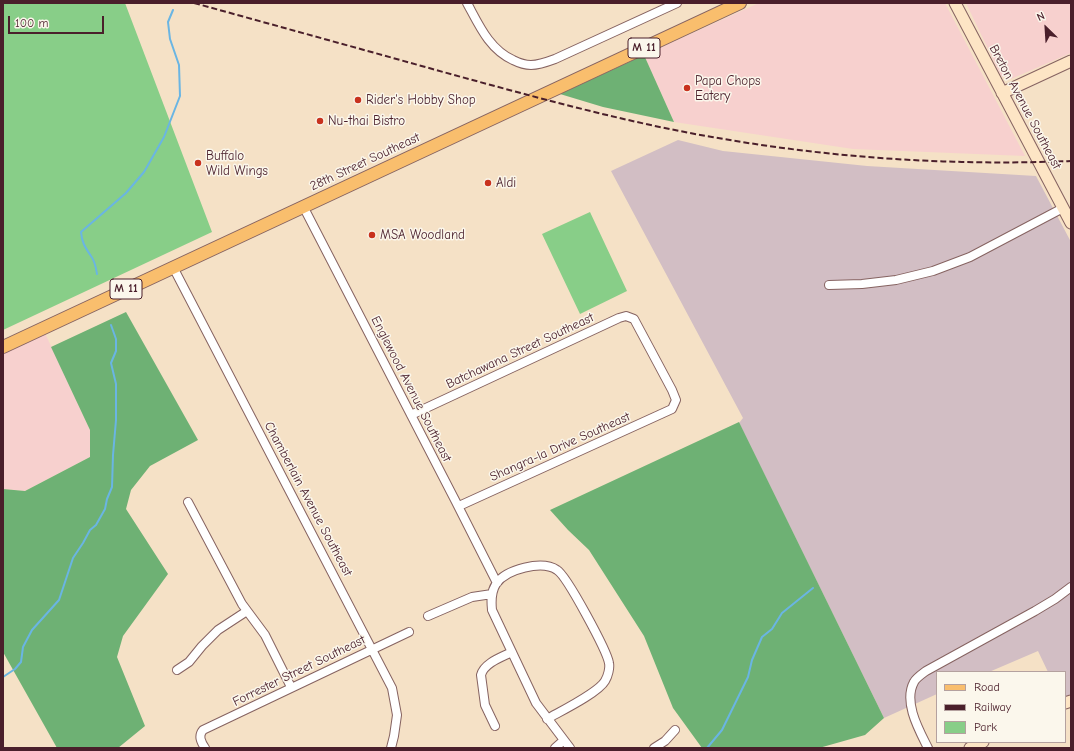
<!DOCTYPE html>
<html>
<head>
<meta charset="utf-8">
<style>
  body { margin:0 }
  #map { position:relative; width:1074px; height:751px; overflow:hidden; background:#f5e1c6; font-family:"Comic Neue",sans-serif }
  canvas { display:block }
  .frame { position:absolute; inset:0; border:4px solid #4a1f2b; pointer-events:none }
  .legend { position:absolute; left:936px; top:671px; width:130px; height:72px; box-sizing:border-box; background:#fbf7ec; border:1px solid #b4a19f; margin:0; padding:5px 7px; list-style:none; font-size:12px; color:#4a1f2b }
  .legend li { display:flex; align-items:center; gap:8px; height:20px }
  .legend b { width:20px; border:1px solid #b4a19f }
  .north { position:absolute; left:1026px; top:8px; width:40px; height:40px; -webkit-text-stroke:3px #fbf7ec; paint-order:stroke; rotate:335deg; font-size:11px; font-weight:700; line-height:16px; text-align:center; color:#4a1f2b }
  .north::after { content:''; display:block; margin:auto; width:14px; height:18px; background:#4a1f2b; clip-path:polygon(50% 0,100% 100%,50% 72%,0 100%) }
  .scale { position:absolute; left:8px; top:16px; width:96px; height:18px; box-sizing:border-box; border:2px solid #4a1f2b; border-top:0; padding-left:5px; font-size:12px; line-height:14px; white-space:nowrap; color:#4a1f2b; -webkit-text-stroke:3px #fbf7ec; paint-order:stroke }
</style>
</head>
<body>
<div id="map">
<canvas width="1074" height="751"></canvas>
<div class="frame"></div>
<ul class="legend">
<li><b style="height:5px;background:#f9be6d"></b>Road</li>
<li><b style="height:5px;background:#4a1f2b"></b>Railway</li>
<li><b style="height:11px;background:#88ce88"></b>Park</li>
</ul>
<div class="north">N</div>
<div class="scale">100 m</div>
</div>
<script>
const context = document.querySelector('canvas').getContext('2d');
context.lineJoin = 'round';
function paint(path, color) { context.fillStyle = color; context.fill(path, 'evenodd'); }
function stroke(path, color, width, dash) { context.strokeStyle = color; context.lineWidth = width; context.lineCap = dash ? 'butt' : 'round'; context.setLineDash(dash || []); context.stroke(path); }
function drawText(font, color, halo, rows, align = 'center') {
  context.font = font + ' "Comic Neue",sans-serif'; context.lineWidth = 3; context.setLineDash([]); context.textBaseline = 'middle'; context.strokeStyle = halo; context.fillStyle = color; for (const [text, x, y, turn = 0] of rows) {
    context.save(); context.translate(x, y); context.rotate((+turn || 0) * Math.PI / 180); context.textAlign = isNaN(turn) ? turn : align; if (halo) context.strokeText(text, 0, 0); context.fillText(text, 0, 0); context.restore();
  }
}
const built = new Path2D(`
  M 759,3 L 945,3 L 1025,156 L 853,149 L 674,122 L 644,55 Z
  M 966,3 L 1071,3 L 1071,53 L 1011,79 L 1001,76 Z
  M 44,331 L 90,430 L 90,457 L 25,491 L 3,489 L 3,351 Z`);
const industrial = new Path2D(`
  M 678,140 L 723,151 L 867,166 L 1036,176 L 1071,242 L 1071,694 L 1065,697 L 1065,672 L 1048,672 L 1038,651 L 989,672 L 937,672 L 937,694 L 884,718 L 739,423 L 743,418 L 611,171 Z`);
const green = new Path2D(`
  M 3,3 L 125,3 L 212,232 L 3,330 Z
  M 590,212 L 627,291 L 580,314 L 542,234 Z`);
const forest = new Path2D(`
  M 644,55 L 674,122 L 603,107 L 560,94 Z
  M 126,312 L 198,440 L 150,466 L 131,490 L 126,509 L 168,574 L 123,636 L 117,657 L 145,726 L 118,748 L 57,748 L 3,652 L 3,489 L 25,491 L 90,457 L 90,430 L 51,347 Z
  M 739,422 L 884,718 L 865,735 L 819,748 L 702,748 L 673,708 L 644,636 L 589,550 L 568,530 L 550,510 Z`);
const stream = new Path2D(`
  M 97,274 C 96,268 95,261 91,256 C 85,247 82,243 81,232 L 126,193 L 144,172 L 164,137 L 180,96 L 179,65 L 170,39 L 168,22 L 173,10
  M 3,677 L 15,669 L 21,662 L 23,647 L 32,630 L 59,600 L 73,558 L 83,543 L 90,530 L 96,525 L 105,509 L 107,499 L 112,487 L 113,455 L 116,420 L 116,384 L 111,363 L 116,351 L 116,339 L 111,325
  M 707,748 L 722,730 L 748,677 L 752,660 L 762,637 L 772,629 L 782,613 L 813,588`);
const street = new Path2D(`
  M 467,3 C 479,25 489,49 513,60 C 519,63 524,65 531,65 C 539,65 547,62 555,59 L 677,3
  M 303,206 L 456,502 L 497,583
  M 173,267 L 392,688 L 397,715 L 394,736 L 391,748
  M 829,285 L 862,284 L 896,280 L 933,271 L 970,257 L 1063,208
  M 411,415 L 619,318 L 626,316 L 634,319 L 672,390 L 676,400 L 672,409 L 459,506
  M 188,502 L 242,604 L 265,635 L 291,687
  M 428,616 L 472,597 L 492,594
  M 177,670 L 189,662 L 202,646 L 218,630 L 247,611
  M 547,719 C 561,711 598,693 605,681 C 608,676 610,668 609,663 C 607,651 567,576 557,570 C 542,560 506,569 496,584 C 491,592 491,600 492,610 L 536,703 L 570,748
  M 495,726 L 485,705 L 481,675 C 484,663 502,657 512,652
  M 205,748 C 201,742 198,736 203,730 L 409,632
  M 555,748 L 564,740
  M 654,748 L 665,741 L 675,730
  M 928,748 C 919,730 903,702 914,682 C 916,678 922,674 926,671 L 1035,611 L 1055,599 L 1071,587`);
const secondary = new Path2D(`
  M 955,3 L 1071,223
  M 1002,93 L 1071,61
  M 1065,703 L 1071,701
  M 970,748 L 983,742`);
const primary = new Path2D(`
  M 3,347 L 740,3`);
const rail = new Path2D(`
  M 194,3 C 281,27 368,51 454,75 C 539,98 625,122 712,137 C 831,158 951,166 1071,161`);
const markers = [
  [687,88,4,"#c8321e"],
  [358,100,4,"#c8321e"],
  [320,121,4,"#c8321e"],
  [198,163,4,"#c8321e"],
  [488,183,4,"#c8321e"],
  [372,235,4,"#c8321e"]
];
const shields = [
  [644,48,32],
  [126,289,32]
];
const shieldNames = [
  ["M 11",644,48],
  ["M 11",126,289]
];
const poiNames = [
  ["Papa Chops",695,81],
  ["Eatery",695,96],
  ["Rider's Hobby Shop",366,100],
  ["Nu-thai Bistro",328,121],
  ["Buffalo",206,156],
  ["Wild Wings",206,171],
  ["Aldi",496,183],
  ["MSA Woodland",380,235]
];
const streetNames = [
  ["Breton Avenue Southeast",1025,107,62],
  ["28th Street Southeast",365,162,-25],
  ["Batchawana Street Southeast",520,351,-25],
  ["Englewood Avenue Southeast",411,389,63],
  ["Shangra-la Drive Southeast",560,447,-24],
  ["Chamberlain Avenue Southeast",308,499,62],
  ["Forrester Street Southeast",299,671,-26]
];
paint(built, '#f7d0ce');
paint(industrial, '#d2bec4');
paint(green, '#88ce88');
paint(forest, '#6eb174');
stroke(stream, '#6ab5e3', 2);
stroke(street, '#866361', 10);
stroke(secondary, '#866361', 13);
stroke(primary, '#866361', 14);
stroke(street, '#fff', 8);
stroke(secondary, '#fde5c5', 11);
stroke(primary, '#f9be6d', 12);
stroke(rail, '#4a1f2b', 2, [6, 3]);
for (const [x, y, r, color] of markers) { const dot = new Path2D(); dot.arc(x, y, r, 0, 2 * Math.PI); context.fillStyle = color; context.fill(dot); stroke(dot, '#fbf7ec', 1.5); }
for (const [x, y, w] of shields) { const box = new Path2D(); box.roundRect(x - w / 2, y - 10, w, 20, 3); context.fillStyle = '#fbf7ec'; context.fill(box); stroke(box, '#4a1f2b', 1); }
drawText('bold 12px', '#4a1f2b', null, shieldNames);
drawText('13px', '#4a1f2b', '#fbf7ec', poiNames, 'left');
drawText('13px', '#4a1f2b', '#fbf7ec', streetNames);
</script>
</body>
</html>
